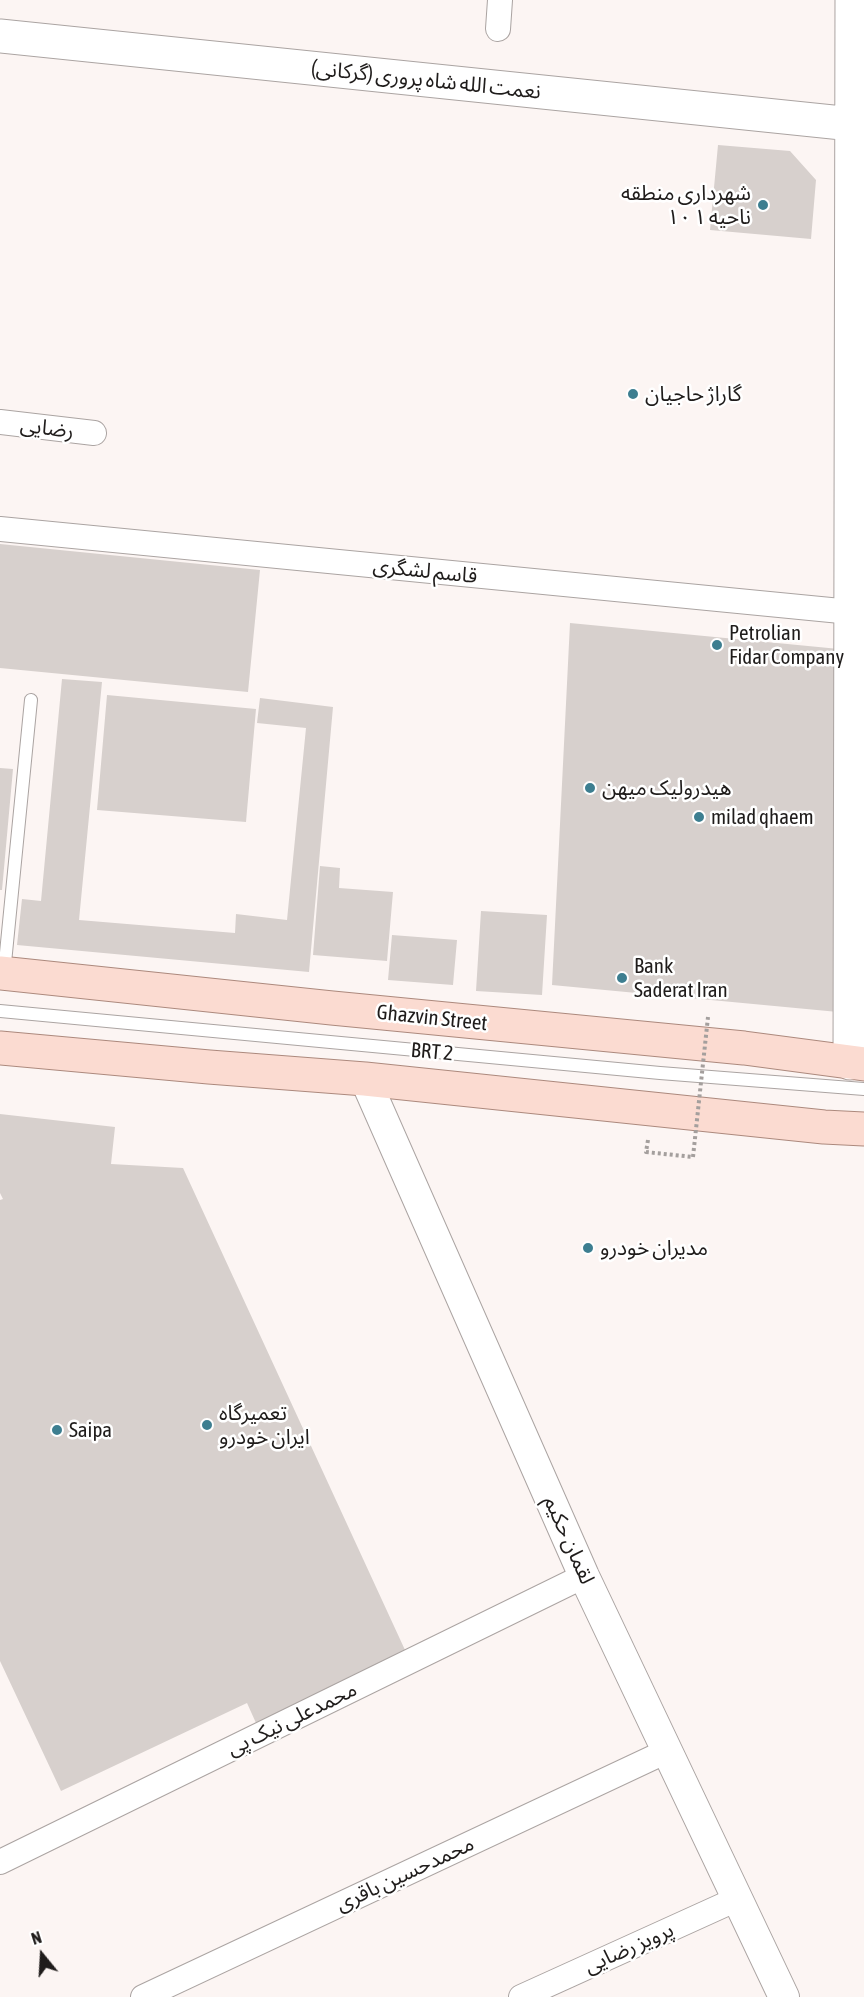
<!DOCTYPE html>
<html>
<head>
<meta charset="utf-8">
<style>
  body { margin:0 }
  #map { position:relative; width:864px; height:1997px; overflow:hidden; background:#fcf5f3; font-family:"Asap Condensed",sans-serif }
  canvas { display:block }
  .north { position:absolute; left:12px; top:1925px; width:60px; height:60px; -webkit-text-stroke:4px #fff; paint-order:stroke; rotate:342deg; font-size:16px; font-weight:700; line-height:24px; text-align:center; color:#1f1c1b }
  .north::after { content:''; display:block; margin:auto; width:21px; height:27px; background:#1f1c1b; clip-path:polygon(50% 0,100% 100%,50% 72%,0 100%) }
</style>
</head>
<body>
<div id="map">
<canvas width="864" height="1997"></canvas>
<div class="north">N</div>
</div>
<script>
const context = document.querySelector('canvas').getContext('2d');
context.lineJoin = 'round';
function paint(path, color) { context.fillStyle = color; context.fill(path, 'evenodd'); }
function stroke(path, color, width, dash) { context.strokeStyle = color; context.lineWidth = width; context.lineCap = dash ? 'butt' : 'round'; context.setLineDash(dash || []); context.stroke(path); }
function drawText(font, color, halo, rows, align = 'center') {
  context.font = font + ' "Asap Condensed","Noto Sans Arabic",sans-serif'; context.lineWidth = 5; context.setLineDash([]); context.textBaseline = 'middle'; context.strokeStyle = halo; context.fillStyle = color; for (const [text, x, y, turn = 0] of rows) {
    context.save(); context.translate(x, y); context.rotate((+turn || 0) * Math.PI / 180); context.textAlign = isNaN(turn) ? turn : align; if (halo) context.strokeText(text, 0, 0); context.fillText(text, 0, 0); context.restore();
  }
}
const building = new Path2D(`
  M 718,145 L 790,151 L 816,180 L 811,239 L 710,230 Z
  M 0,544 L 260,570 L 248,692 L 0,668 Z
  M 570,623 L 839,649 L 838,1012 L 552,985 Z
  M 62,679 L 102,682 L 79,920 L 235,933 L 236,914 L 287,920 L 306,728 L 257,723 L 260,698 L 333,707 L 309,972 L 17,945 L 22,899 L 41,901 Z
  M 107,695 L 256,709 L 246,822 L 97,810 Z
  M 0,768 L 13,769 L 2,890 L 0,890 Z
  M 320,866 L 340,868 L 339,888 L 393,892 L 387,961 L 313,955 Z
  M 481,911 L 547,915 L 542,995 L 476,991 Z
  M 392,935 L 457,940 L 453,985 L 388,980 Z
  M 0,1114 L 115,1127 L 111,1164 L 183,1168 L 405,1650 L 256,1723 L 247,1703 L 61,1791 L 0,1661 L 0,1200 L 3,1199 L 0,1193 Z`);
const path = new Path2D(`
  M 648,1140 L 646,1152 L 693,1157`);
const service = new Path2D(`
  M 4,973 L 31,700
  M 0,1011 L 660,1073 L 864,1089`);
const minor = new Path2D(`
  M 498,29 L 500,0
  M 0,422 L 94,433
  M 0,529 L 851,612
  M 0,1862 L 584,1576
  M 143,1997 L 667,1751
  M 521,1997 L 737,1899`);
const tertiary = new Path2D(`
  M 365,1079 L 584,1576 L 784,1997`);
const secondary = new Path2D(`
  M 0,36 L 852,124
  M 850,1063 L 852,0`);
const primary = new Path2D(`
  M 0,973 L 332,1008 L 744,1048 L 864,1064
  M 0,1048 L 209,1067 L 365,1079 L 824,1127 L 864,1129`);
const pathBridge = new Path2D(`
  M 693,1157 L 708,1017`);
const markers = [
  [763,205,6,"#3d7e90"],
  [633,394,6,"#3d7e90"],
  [717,645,6,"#3d7e90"],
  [590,788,6,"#3d7e90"],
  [699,817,6,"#3d7e90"],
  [622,978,6,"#3d7e90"],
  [588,1248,6,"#3d7e90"],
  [207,1425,6,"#3d7e90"],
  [57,1430,6,"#3d7e90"]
];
const streetNames = [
  ["نعمت الله شاه پروری (گرکانی)",426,80,6],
  ["رضایی",47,428,7],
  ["قاسم لشگری",425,571,6],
  ["Ghazvin Street",432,1018,6],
  ["BRT 2",432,1052,5],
  ["لقمان حکیم",569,1540,66],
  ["محمدعلی نیک پی",292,1719,-26],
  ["محمدحسین باقری",405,1874,-25],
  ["پرویز رضایی",629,1948,-24]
];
const poiNames = [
  ["شهرداری منطقه",751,193,"right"],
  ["۱۰ ناحیه ۱",751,217,"right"],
  ["گاراژ حاجیان",645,394],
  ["Petrolian",729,633],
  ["Fidar Company",729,657],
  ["هیدرولیک میهن",602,788],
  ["milad qhaem",711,817],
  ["Bank",634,966],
  ["Saderat Iran",634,990],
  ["مدیران خودرو",600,1248],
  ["تعمیرگاه",219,1413],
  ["ایران خودرو",219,1437],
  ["Saipa",69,1430]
];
paint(building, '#d7d0cd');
stroke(service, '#aba4a2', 14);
stroke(minor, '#aba4a2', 26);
stroke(tertiary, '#aba4a2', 32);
stroke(secondary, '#aba4a2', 35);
stroke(primary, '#ac897d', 35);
stroke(path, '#a49f9d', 4, [3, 3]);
stroke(service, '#fff', 12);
stroke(minor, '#fff', 24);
stroke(tertiary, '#fff', 30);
stroke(secondary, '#fff', 33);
stroke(primary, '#fbdbd1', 33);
stroke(pathBridge, '#a49f9d', 4, [3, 3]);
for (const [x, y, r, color] of markers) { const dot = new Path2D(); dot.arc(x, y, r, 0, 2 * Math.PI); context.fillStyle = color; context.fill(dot); stroke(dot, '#fff', 2); }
drawText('21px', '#1f1c1b', '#fff', streetNames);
drawText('21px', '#1f1c1b', '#fff', poiNames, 'left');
</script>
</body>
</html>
